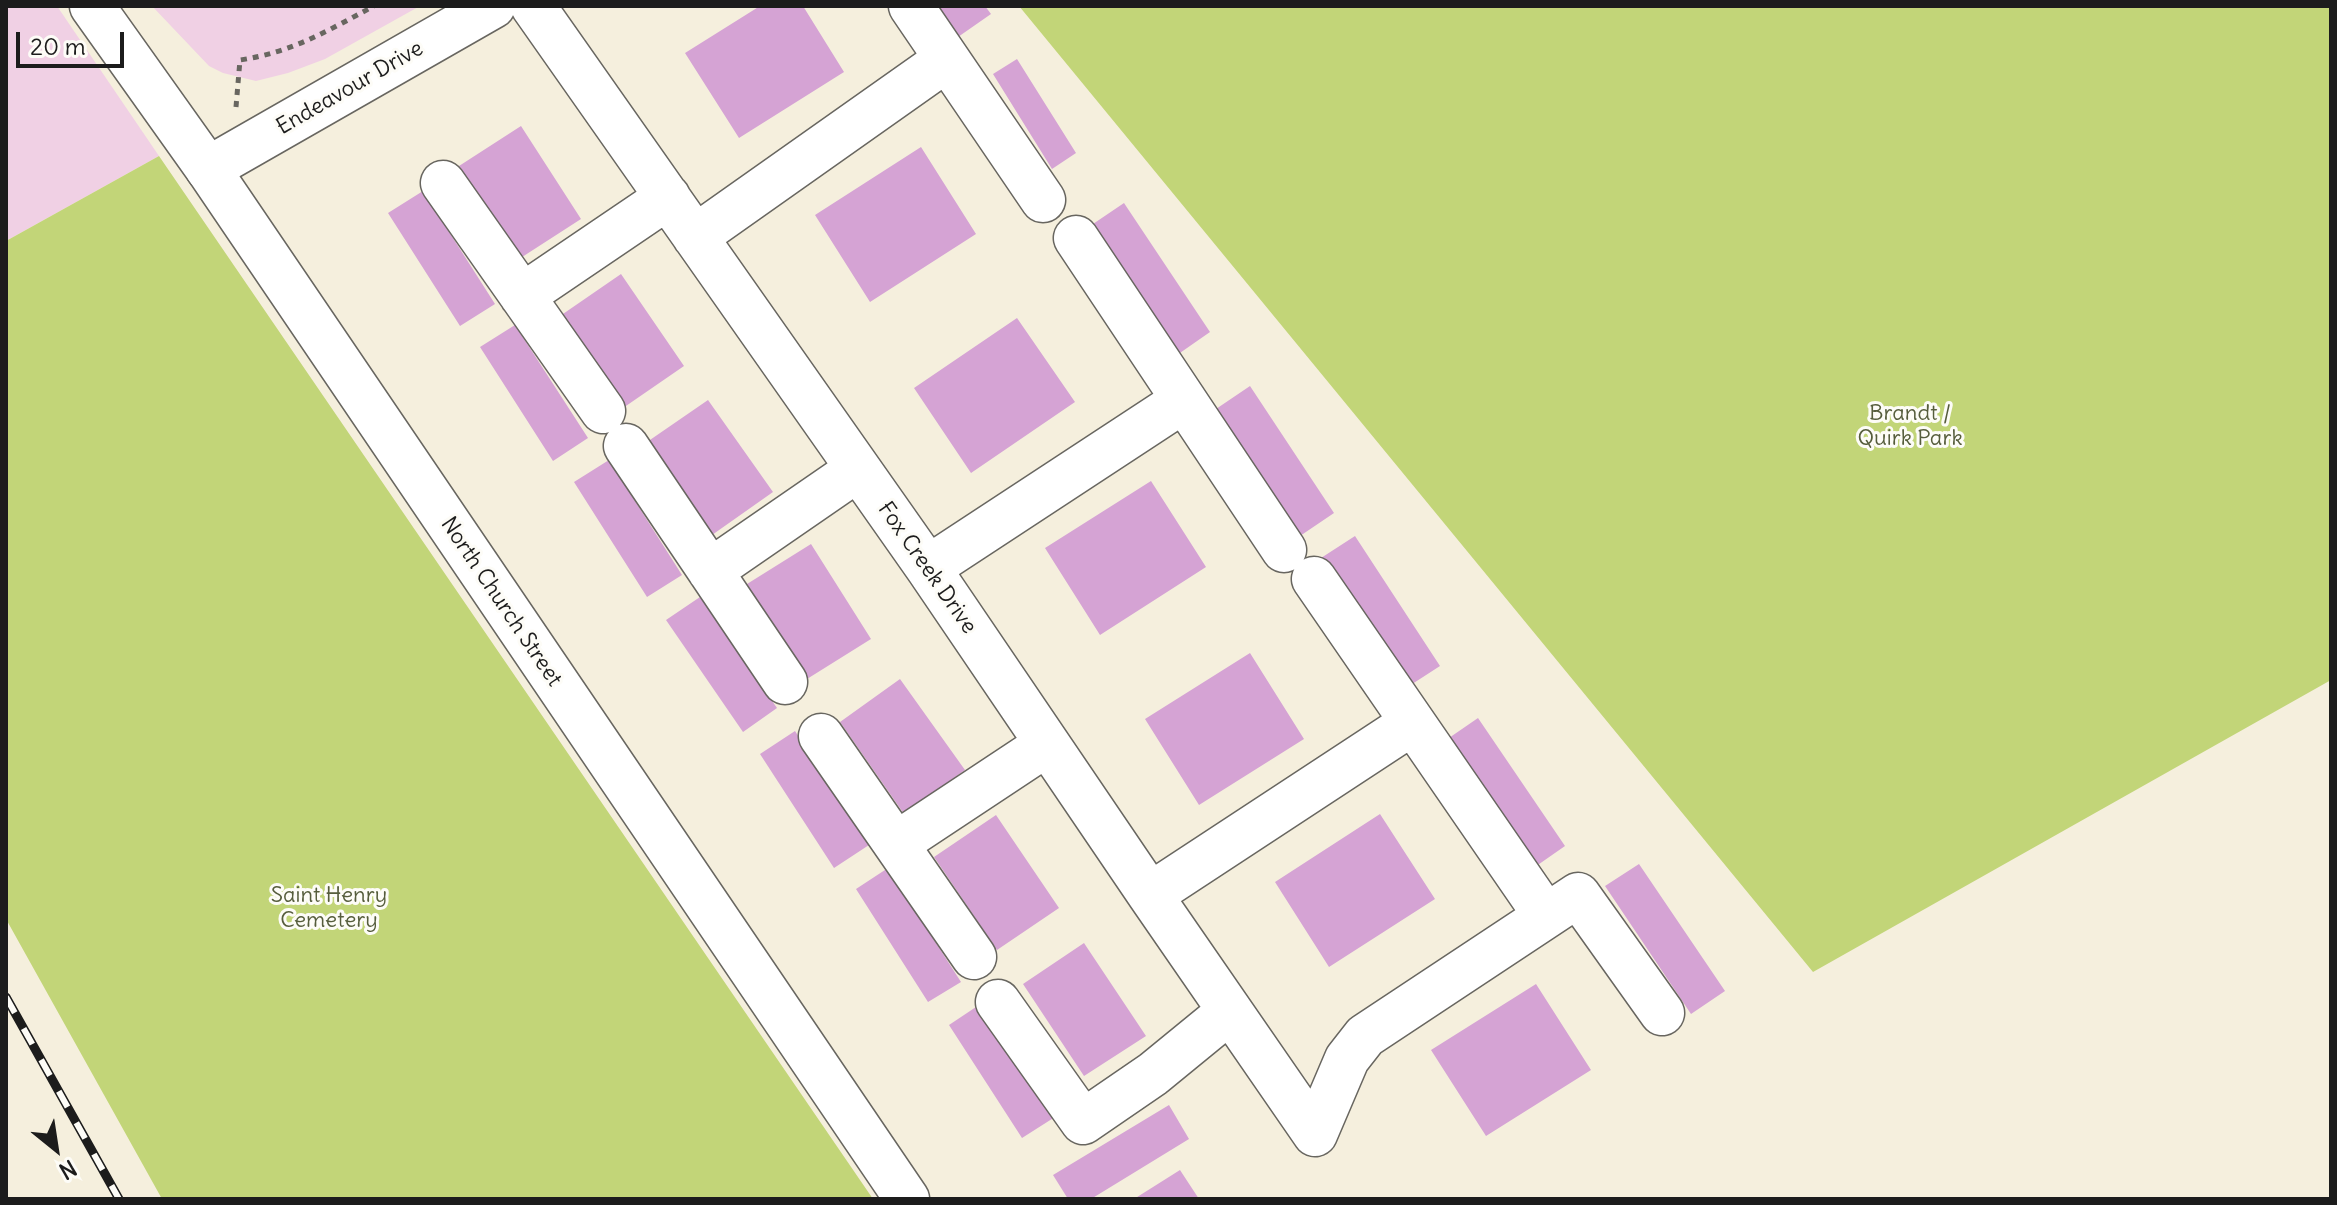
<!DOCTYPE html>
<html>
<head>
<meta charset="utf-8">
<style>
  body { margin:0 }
  #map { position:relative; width:2337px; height:1205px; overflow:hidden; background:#f5efdd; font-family:Delius,sans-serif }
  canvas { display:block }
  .frame { position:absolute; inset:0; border:8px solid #1c1c1c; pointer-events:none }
  .north { position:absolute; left:16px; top:1109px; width:80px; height:80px; -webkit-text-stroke:6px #fdfcf7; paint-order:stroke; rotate:150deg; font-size:22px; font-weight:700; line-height:32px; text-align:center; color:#1c1c1c }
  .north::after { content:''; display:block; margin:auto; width:28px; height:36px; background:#1c1c1c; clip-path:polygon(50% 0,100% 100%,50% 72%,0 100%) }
  .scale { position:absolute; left:16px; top:32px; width:108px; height:36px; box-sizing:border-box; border:4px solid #1c1c1c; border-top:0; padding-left:10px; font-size:24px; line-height:28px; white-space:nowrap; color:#1c1c1c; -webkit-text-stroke:6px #fdfcf7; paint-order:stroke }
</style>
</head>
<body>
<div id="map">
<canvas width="2337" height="1205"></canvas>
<div class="frame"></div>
<div class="north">N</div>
<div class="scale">20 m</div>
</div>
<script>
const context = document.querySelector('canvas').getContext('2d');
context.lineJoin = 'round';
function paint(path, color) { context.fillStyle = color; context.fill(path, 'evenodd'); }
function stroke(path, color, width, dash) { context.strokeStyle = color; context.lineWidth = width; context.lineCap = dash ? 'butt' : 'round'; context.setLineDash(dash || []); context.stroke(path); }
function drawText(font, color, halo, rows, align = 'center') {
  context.font = font + ' Delius,sans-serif'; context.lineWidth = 6; context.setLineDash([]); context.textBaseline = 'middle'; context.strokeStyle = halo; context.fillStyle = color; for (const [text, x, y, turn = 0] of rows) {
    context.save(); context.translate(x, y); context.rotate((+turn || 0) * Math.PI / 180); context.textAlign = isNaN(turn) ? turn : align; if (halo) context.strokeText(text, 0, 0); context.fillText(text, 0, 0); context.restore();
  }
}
const built = new Path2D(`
  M 6,6 L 57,6 L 159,156 L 6,241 Z
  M 152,6 L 420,6 L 325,59 L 288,73 L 256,81 L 223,73 L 209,66 Z`);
const green = new Path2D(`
  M 1019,6 L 2331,6 L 2331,680 L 1813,972 Z
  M 159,156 L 873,1199 L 162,1199 L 6,919 L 6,241 Z`);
const building = new Path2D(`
  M 760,6 L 803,6 L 844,72 L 739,138 L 685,53 Z
  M 937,6 L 985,6 L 991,14 L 958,37 Z
  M 1017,59 L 1076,153 L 1052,169 L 993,74 Z
  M 521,126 L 581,219 L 519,259 L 459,166 Z
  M 921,147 L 976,234 L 870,302 L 815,215 Z
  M 423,191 L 495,304 L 460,326 L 388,213 Z
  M 1124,203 L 1210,332 L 1177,355 L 1090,226 Z
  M 621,274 L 684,366 L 623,408 L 560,316 Z
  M 1017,318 L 1075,402 L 971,473 L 914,388 Z
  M 515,325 L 588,438 L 553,461 L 480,347 Z
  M 1250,386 L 1334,513 L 1300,536 L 1216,409 Z
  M 708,400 L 773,492 L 712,535 L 647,442 Z
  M 609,460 L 682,575 L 647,597 L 574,482 Z
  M 1151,481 L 1206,567 L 1100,635 L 1045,548 Z
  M 1355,536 L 1440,666 L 1406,688 L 1321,558 Z
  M 811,544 L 871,639 L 807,679 L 747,584 Z
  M 700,597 L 777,708 L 743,732 L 666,620 Z
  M 1250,653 L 1304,739 L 1199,805 L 1145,719 Z
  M 900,679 L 965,770 L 904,814 L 840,722 Z
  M 1478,718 L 1565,846 L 1532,869 L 1446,740 Z
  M 795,731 L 869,845 L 834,868 L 760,754 Z
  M 1380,814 L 1435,899 L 1329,967 L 1275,882 Z
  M 996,815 L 1059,908 L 997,950 L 934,857 Z
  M 1639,864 L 1725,991 L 1691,1014 L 1605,886 Z
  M 888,868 L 961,982 L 928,1002 L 856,889 Z
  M 1084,943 L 1146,1036 L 1084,1076 L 1023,984 Z
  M 1536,984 L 1591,1070 L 1486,1136 L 1431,1050 Z
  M 982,1003 L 1055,1117 L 1022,1138 L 949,1025 Z
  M 1169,1105 L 1189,1139 L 1091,1199 L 1068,1199 L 1053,1175 Z
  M 1180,1170 L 1199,1199 L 1134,1199 Z`);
const path = new Path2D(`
  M 236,107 L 240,60 C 293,52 327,31 374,6`);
const minor = new Path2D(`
  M 533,6 L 928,568 L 1150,895 L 1315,1134
  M 911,6 L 1043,200
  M 208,169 L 493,6
  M 443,183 L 603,411
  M 695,237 L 947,59
  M 1076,238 L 1284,550
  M 522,296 L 668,197
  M 626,446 L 785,682
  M 928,568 L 1184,400
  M 710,571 L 858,469
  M 1314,579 L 1546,916
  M 821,736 L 974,957
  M 896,844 L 1047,744
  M 1150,895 L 1412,723
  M 998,1002 L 1083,1122 L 1153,1074 L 1230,1011
  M 1315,1134 L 1347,1059 L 1365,1036 L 1578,895 L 1662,1013`);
const major = new Path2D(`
  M 92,6 L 208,169 L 907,1199`);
const rail = new Path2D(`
  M 6,997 L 119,1199`);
const streetNames = [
  ["Endeavour Drive",350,88,-30],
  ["Fox Creek Drive",927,568,55],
  ["North Church Street",501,602,56]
];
const parkNames = [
  ["Brandt /",1910,414],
  ["Quirk Park",1910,439],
  ["Saint Henry",329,896],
  ["Cemetery",329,921]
];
paint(built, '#f0d0e4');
paint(green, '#c2d578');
paint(building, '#d5a3d4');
stroke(minor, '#686660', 47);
stroke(major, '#686660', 47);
stroke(path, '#686660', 5, [6, 6]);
stroke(minor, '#fff', 44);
stroke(major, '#fff', 44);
stroke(rail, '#1c1c1c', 9);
stroke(rail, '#fdfcf7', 6, [18]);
drawText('22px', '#1c1c1c', '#fdfcf7', streetNames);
drawText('22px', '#565d3c', '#fdfcf7', parkNames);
</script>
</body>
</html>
